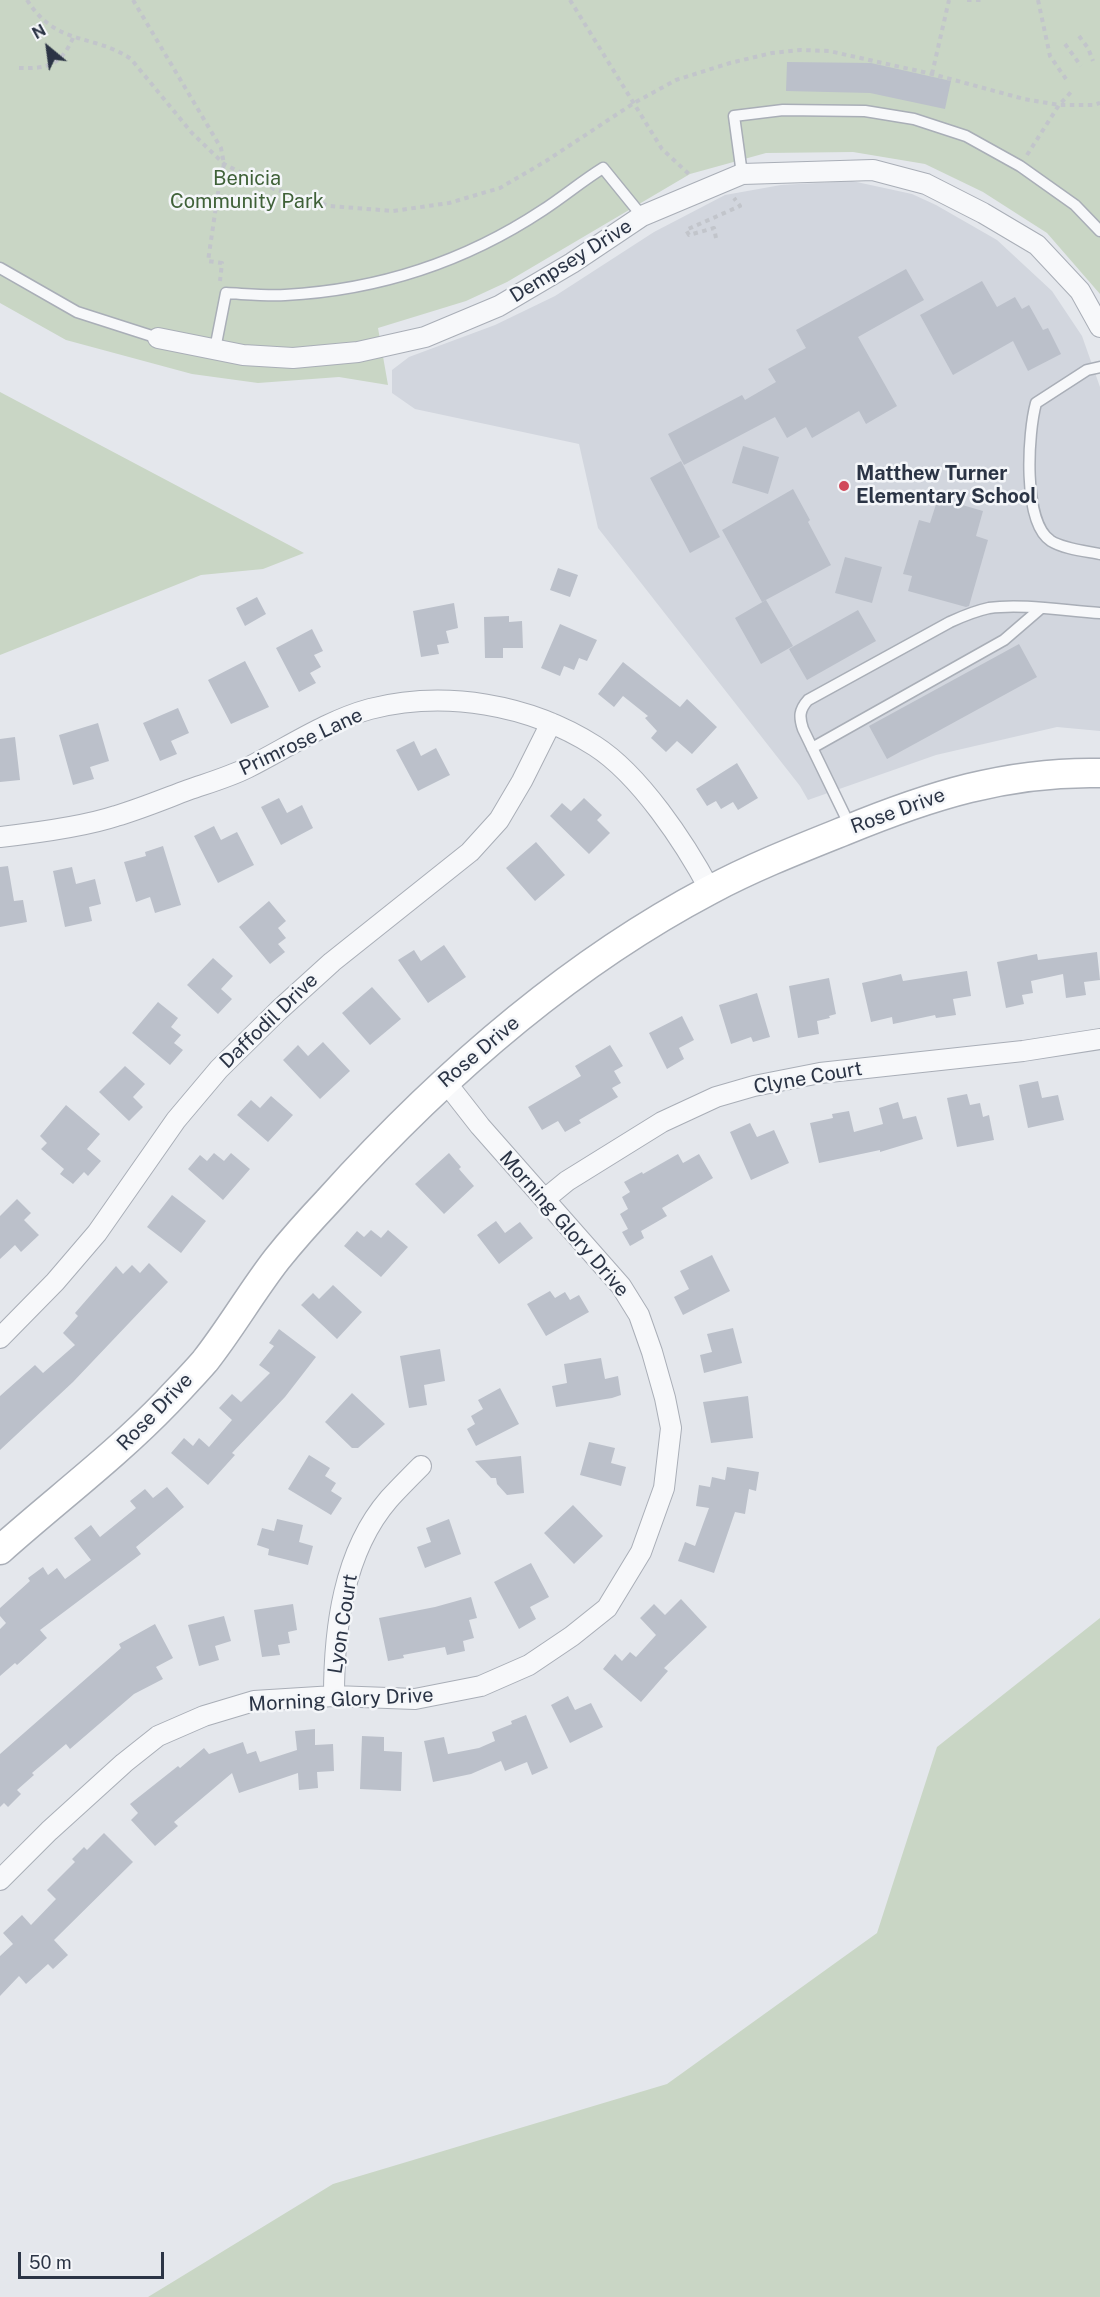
<!DOCTYPE html>
<html>
<head>
<meta charset="utf-8">
<style>
  body { margin:0 }
  #map { position:relative; width:1100px; height:2297px; overflow:hidden; background:#e4e7ec; font-family:"Public Sans",sans-serif }
  canvas { display:block }
  .north { position:absolute; left:18px; top:18px; width:60px; height:60px; -webkit-text-stroke:4px #f4f6f9; paint-order:stroke; rotate:331deg; font-size:16px; font-weight:700; line-height:24px; text-align:center; color:#2b3445 }
  .north::after { content:''; display:block; margin:auto; width:21px; height:27px; background:#2b3445; clip-path:polygon(50% 0,100% 100%,50% 72%,0 100%) }
  .scale { position:absolute; left:18px; top:2252px; width:146px; height:27px; box-sizing:border-box; border:3px solid #2b3445; border-top:0; padding-left:8px; font-size:18px; line-height:21px; white-space:nowrap; color:#2b3445; -webkit-text-stroke:4px #f4f6f9; paint-order:stroke }
</style>
</head>
<body>
<div id="map">
<canvas width="1100" height="2297"></canvas>
<div class="north">N</div>
<div class="scale">50 m</div>
</div>
<script>
const context = document.querySelector('canvas').getContext('2d');
context.lineJoin = 'round';
function paint(path, color) { context.fillStyle = color; context.fill(path, 'evenodd'); }
function stroke(path, color, width, dash) { context.strokeStyle = color; context.lineWidth = width; context.lineCap = dash ? 'butt' : 'round'; context.setLineDash(dash || []); context.stroke(path); }
function drawText(font, color, halo, rows, align = 'center') {
  context.font = font + ' "Public Sans",sans-serif'; context.lineWidth = 5; context.setLineDash([]); context.textBaseline = 'middle'; context.strokeStyle = halo; context.fillStyle = color; for (const [text, x, y, turn = 0] of rows) {
    context.save(); context.translate(x, y); context.rotate((+turn || 0) * Math.PI / 180); context.textAlign = isNaN(turn) ? turn : align; if (halo) context.strokeText(text, 0, 0); context.fillText(text, 0, 0); context.restore();
  }
}
const built = new Path2D(`
  M 852,181 L 912,194 L 936,205 L 997,240 L 1052,291 L 1082,336 L 1100,387 L 1100,731 L 1057,727 L 936,755 L 808,800 L 800,786 L 598,528 L 579,444 L 415,409 L 392,393 L 392,370 L 409,357 L 495,325 L 555,296 L 654,232 L 725,195 L 781,185 Z`);
const green = new Path2D(`
  M 0,0 L 1100,0 L 1100,294 L 1047,233 L 983,192 L 925,164 L 853,152 L 766,153 L 690,174 L 507,282 L 466,301 L 378,328 L 388,385 L 339,377 L 258,383 L 192,374 L 66,340 L 0,303 Z
  M 0,392 L 304,553 L 263,569 L 201,575 L 0,655 Z
  M 1100,1618 L 1100,2297 L 148,2297 L 333,2184 L 667,2084 L 877,1933 L 937,1747 Z`);
const building = new Path2D(`
  M 787,62 L 871,63 L 951,81 L 945,109 L 870,93 L 786,91 Z
  M 906,269 L 924,300 L 858,337 L 897,406 L 866,424 L 859,411 L 812,438 L 806,427 L 787,438 L 775,417 L 684,465 L 668,434 L 742,395 L 745,400 L 776,382 L 768,369 L 806,348 L 796,330 Z
  M 982,281 L 997,307 L 1015,297 L 1022,309 L 1029,305 L 1043,330 L 1048,328 L 1061,354 L 1028,371 L 1013,341 L 953,375 L 920,315 Z
  M 743,446 L 779,457 L 768,494 L 732,483 Z
  M 681,461 L 720,537 L 690,553 L 650,478 Z
  M 793,489 L 810,520 L 808,522 L 831,565 L 762,602 L 722,530 Z
  M 938,498 L 983,511 L 976,536 L 988,540 L 969,606 L 966,607 L 908,591 L 912,576 L 903,574 L 919,520 L 930,523 Z
  M 845,557 L 882,567 L 872,603 L 835,593 Z
  M 558,568 L 578,575 L 570,597 L 550,590 Z
  M 257,597 L 266,614 L 245,626 L 236,608 Z
  M 766,600 L 793,646 L 761,664 L 735,618 Z
  M 454,603 L 458,628 L 446,631 L 449,643 L 437,645 L 439,654 L 421,657 L 413,611 Z
  M 858,610 L 876,641 L 807,680 L 789,649 Z
  M 509,616 L 509,622 L 522,621 L 523,648 L 503,648 L 503,658 L 485,658 L 484,617 Z
  M 560,624 L 597,640 L 587,661 L 579,658 L 574,670 L 564,666 L 560,676 L 541,668 Z
  M 312,629 L 323,651 L 314,655 L 321,667 L 310,673 L 316,683 L 299,692 L 276,648 Z
  M 1019,644 L 1037,677 L 887,759 L 869,726 Z
  M 245,661 L 269,707 L 231,724 L 208,680 Z
  M 623,662 L 680,707 L 687,699 L 717,727 L 692,754 L 677,741 L 666,752 L 651,738 L 657,731 L 645,718 L 648,716 L 623,696 L 614,707 L 598,694 Z
  M 178,708 L 189,733 L 171,741 L 177,754 L 160,761 L 143,723 Z
  M 98,723 L 109,761 L 90,767 L 94,779 L 73,785 L 59,735 Z
  M 15,737 L 20,780 L 0,782 L 0,739 Z
  M 414,741 L 421,756 L 436,748 L 450,775 L 418,791 L 396,750 Z
  M 737,763 L 758,798 L 738,810 L 733,802 L 721,809 L 716,801 L 707,806 L 696,789 Z
  M 279,798 L 287,813 L 302,805 L 313,828 L 281,845 L 261,807 Z
  M 584,798 L 602,815 L 597,820 L 610,833 L 589,854 L 550,816 L 562,803 L 571,811 Z
  M 214,826 L 221,840 L 237,832 L 254,865 L 218,883 L 194,836 Z
  M 536,842 L 565,875 L 535,901 L 506,868 Z
  M 163,846 L 181,905 L 155,913 L 150,897 L 136,902 L 124,862 L 146,856 L 145,852 Z
  M 8,866 L 14,901 L 23,900 L 27,922 L 0,927 L 0,867 Z
  M 72,867 L 76,884 L 95,879 L 101,904 L 89,907 L 92,921 L 65,927 L 53,871 Z
  M 269,901 L 286,921 L 278,928 L 286,938 L 278,944 L 285,952 L 270,964 L 239,927 Z
  M 444,945 L 466,977 L 428,1003 L 398,960 L 414,950 L 421,961 Z
  M 1097,952 L 1100,980 L 1084,982 L 1086,995 L 1066,998 L 1063,974 L 1031,981 L 1033,993 L 1022,995 L 1024,1004 L 1006,1008 L 997,962 L 1037,954 L 1038,960 Z
  M 213,958 L 233,976 L 221,989 L 232,999 L 218,1014 L 187,985 Z
  M 967,971 L 971,996 L 953,999 L 956,1015 L 936,1018 L 935,1015 L 893,1024 L 892,1017 L 871,1022 L 862,983 L 901,974 L 903,981 Z
  M 829,978 L 836,1014 L 829,1016 L 830,1018 L 817,1021 L 819,1034 L 798,1038 L 789,986 Z
  M 372,987 L 401,1019 L 370,1045 L 342,1013 Z
  M 757,993 L 770,1037 L 753,1042 L 751,1037 L 731,1044 L 719,1005 Z
  M 158,1002 L 178,1018 L 171,1027 L 181,1035 L 174,1043 L 183,1050 L 170,1065 L 132,1033 Z
  M 682,1016 L 694,1040 L 679,1048 L 684,1059 L 667,1069 L 649,1033 Z
  M 323,1042 L 350,1071 L 320,1099 L 283,1060 L 298,1045 L 308,1056 Z
  M 610,1045 L 623,1066 L 614,1071 L 621,1083 L 612,1088 L 618,1097 L 579,1120 L 581,1123 L 565,1132 L 558,1121 L 542,1130 L 528,1107 L 581,1076 L 575,1066 Z
  M 125,1066 L 145,1084 L 133,1097 L 143,1107 L 129,1121 L 99,1092 Z
  M 1038,1081 L 1042,1098 L 1058,1095 L 1064,1120 L 1028,1128 L 1019,1085 Z
  M 967,1094 L 970,1105 L 980,1103 L 983,1117 L 989,1115 L 994,1140 L 957,1147 L 947,1098 Z
  M 271,1096 L 293,1115 L 268,1142 L 237,1115 L 251,1100 L 260,1108 Z
  M 898,1102 L 903,1119 L 916,1116 L 923,1139 L 880,1152 L 880,1150 L 819,1163 L 810,1123 L 833,1118 L 832,1114 L 849,1111 L 854,1132 L 883,1124 L 879,1108 Z
  M 66,1105 L 100,1134 L 87,1149 L 101,1161 L 88,1176 L 84,1172 L 73,1184 L 60,1174 L 64,1169 L 41,1149 L 47,1143 L 40,1136 Z
  M 750,1123 L 757,1137 L 774,1130 L 789,1163 L 751,1180 L 730,1132 Z
  M 214,1153 L 224,1161 L 231,1153 L 250,1169 L 223,1200 L 188,1169 L 200,1155 L 207,1161 Z
  M 449,1153 L 461,1167 L 459,1169 L 474,1186 L 444,1214 L 415,1184 Z
  M 678,1154 L 683,1163 L 699,1154 L 713,1178 L 662,1208 L 667,1216 L 641,1231 L 644,1238 L 630,1246 L 622,1232 L 628,1229 L 620,1214 L 628,1209 L 622,1197 L 630,1192 L 624,1182 L 642,1172 L 643,1174 Z
  M 172,1195 L 206,1221 L 181,1253 L 147,1227 Z
  M 17,1199 L 31,1213 L 24,1220 L 39,1235 L 21,1252 L 15,1245 L 0,1259 L 0,1216 Z
  M 496,1221 L 505,1233 L 520,1222 L 533,1238 L 499,1264 L 477,1235 Z
  M 371,1230 L 381,1238 L 388,1230 L 408,1247 L 381,1277 L 344,1246 L 357,1231 L 364,1237 Z
  M 712,1255 L 730,1291 L 683,1315 L 674,1297 L 689,1289 L 680,1271 Z
  M 149,1263 L 168,1282 L 73,1382 L 0,1450 L 0,1396 L 35,1365 L 43,1373 L 75,1345 L 63,1333 L 78,1316 L 75,1313 L 116,1266 L 123,1274 L 132,1265 L 140,1273 Z
  M 333,1285 L 362,1312 L 337,1339 L 301,1305 L 313,1293 L 319,1299 Z
  M 550,1291 L 555,1298 L 565,1292 L 570,1300 L 579,1295 L 589,1312 L 546,1336 L 527,1304 Z
  M 733,1328 L 742,1363 L 704,1373 L 700,1355 L 712,1352 L 707,1334 Z
  M 279,1329 L 316,1357 L 285,1397 L 232,1453 L 235,1455 L 208,1485 L 171,1453 L 184,1438 L 193,1446 L 199,1438 L 209,1447 L 232,1420 L 219,1408 L 232,1394 L 241,1402 L 270,1373 L 259,1365 L 274,1346 L 269,1343 Z
  M 440,1349 L 445,1381 L 424,1385 L 427,1405 L 409,1408 L 400,1356 Z
  M 601,1358 L 605,1379 L 618,1376 L 621,1395 L 612,1398 L 556,1407 L 552,1386 L 567,1383 L 564,1364 Z
  M 500,1388 L 519,1424 L 476,1446 L 467,1429 L 475,1424 L 471,1416 L 483,1409 L 478,1400 Z
  M 352,1393 L 385,1424 L 358,1448 L 352,1448 L 325,1422 Z
  M 748,1396 L 753,1438 L 711,1443 L 703,1402 Z
  M 589,1442 L 615,1448 L 611,1463 L 626,1467 L 621,1486 L 580,1475 Z
  M 309,1455 L 330,1468 L 325,1476 L 336,1483 L 331,1491 L 342,1498 L 331,1515 L 288,1489 Z
  M 521,1456 L 524,1493 L 507,1495 L 497,1484 L 496,1478 L 491,1478 L 475,1461 Z
  M 727,1467 L 759,1472 L 756,1491 L 749,1489 L 745,1514 L 735,1512 L 714,1573 L 678,1561 L 685,1542 L 695,1546 L 709,1508 L 696,1506 L 699,1485 L 710,1487 L 712,1477 L 725,1480 Z
  M 167,1487 L 184,1507 L 136,1547 L 141,1554 L 40,1630 L 47,1638 L 17,1665 L 15,1663 L 0,1676 L 0,1629 L 6,1623 L 0,1616 L 0,1608 L 30,1581 L 28,1578 L 43,1567 L 48,1575 L 57,1568 L 65,1579 L 91,1560 L 74,1538 L 91,1525 L 100,1537 L 136,1508 L 130,1501 L 145,1489 L 153,1498 Z
  M 573,1505 L 603,1536 L 574,1564 L 544,1533 Z
  M 277,1519 L 303,1525 L 299,1542 L 313,1546 L 308,1565 L 268,1555 L 269,1549 L 257,1545 L 262,1528 L 274,1531 Z
  M 449,1519 L 461,1554 L 425,1568 L 417,1547 L 431,1542 L 426,1528 Z
  M 531,1563 L 549,1597 L 530,1607 L 536,1619 L 519,1629 L 494,1582 Z
  M 471,1597 L 477,1618 L 469,1620 L 474,1638 L 463,1641 L 465,1651 L 447,1655 L 445,1647 L 403,1655 L 404,1658 L 388,1661 L 379,1618 L 435,1607 Z
  M 681,1599 L 707,1627 L 664,1668 L 668,1671 L 641,1702 L 603,1669 L 615,1654 L 622,1661 L 630,1652 L 636,1657 L 656,1635 L 640,1618 L 654,1604 L 665,1615 Z
  M 293,1604 L 297,1630 L 288,1632 L 290,1643 L 278,1645 L 280,1655 L 262,1657 L 254,1610 Z
  M 224,1616 L 231,1641 L 215,1646 L 219,1660 L 199,1666 L 188,1625 Z
  M 155,1624 L 173,1658 L 156,1667 L 163,1679 L 134,1694 L 70,1749 L 66,1744 L 32,1773 L 34,1775 L 17,1790 L 21,1794 L 8,1807 L 4,1803 L 0,1807 L 0,1754 L 121,1648 L 119,1644 Z
  M 568,1696 L 575,1710 L 591,1703 L 603,1727 L 570,1743 L 551,1705 Z
  M 526,1715 L 548,1768 L 532,1775 L 527,1762 L 505,1771 L 501,1761 L 471,1774 L 433,1782 L 424,1741 L 444,1737 L 448,1754 L 479,1748 L 495,1741 L 492,1732 L 512,1724 L 511,1721 Z
  M 315,1729 L 315,1745 L 333,1744 L 334,1771 L 317,1772 L 318,1788 L 299,1790 L 298,1773 L 239,1793 L 232,1773 L 174,1822 L 178,1826 L 155,1846 L 131,1820 L 138,1813 L 130,1804 L 178,1766 L 180,1768 L 204,1748 L 209,1754 L 243,1742 L 247,1754 L 256,1751 L 260,1762 L 297,1750 L 295,1731 Z
  M 362,1736 L 384,1737 L 384,1751 L 402,1752 L 401,1791 L 360,1789 Z
  M 104,1833 L 133,1862 L 54,1940 L 68,1955 L 53,1969 L 48,1964 L 26,1984 L 19,1976 L 0,1996 L 0,1956 L 13,1944 L 3,1933 L 22,1915 L 31,1925 L 56,1899 L 47,1890 L 75,1862 L 72,1859 L 84,1847 L 87,1850 Z`);
const path = new Path2D(`
  M 27,0 C 57,47 93,33 131,59 L 192,133 L 224,164 L 274,189 L 330,206 L 393,211 L 449,203 L 500,188 L 546,161 L 634,103 L 676,80 L 730,63 L 772,53 L 800,50 L 829,51 L 932,74 L 1024,99 L 1059,105 L 1093,105 L 1100,103
  M 133,0 L 221,148 L 224,164 L 219,186 L 208,261 L 222,263 L 220,281
  M 570,0 L 662,149 L 691,176
  M 967,0 L 981,0
  M 1038,0 L 1050,56 L 1066,79
  M 1079,36 L 1088,48 L 1093,61
  M 1065,44 L 1081,66
  M 19,68 C 48,69 61,65 73,38
  M 932,74 L 949,0
  M 1027,155 L 1059,105 L 1072,91
  M 716,238 L 714,228 L 689,235 L 686,230 L 740,206 L 734,198`);
const lane = new Path2D(`
  M 742,174 L 734,116 L 783,110 L 865,111 L 914,119 L 966,136 L 1020,166 L 1075,205 L 1100,231
  M 0,268 L 77,312 L 158,338
  M 215,349 L 226,293 C 246,294 266,296 285,295 C 378,290 466,261 543,210 C 563,197 582,181 603,168 L 642,216
  M 1100,367 L 1087,370 L 1036,403 C 1028,432 1022,522 1051,541 C 1064,549 1085,551 1100,554
  M 812,748 L 1004,640 L 1040,609
  M 850,826 L 803,729 C 799,717 799,710 808,700 L 950,622 C 963,616 975,611 989,608 C 1021,603 1067,611 1100,613`);
const street = new Path2D(`
  M 158,338 L 243,355 L 293,358 L 358,352 L 425,337 L 499,306 L 572,263 L 642,216 L 742,174 L 873,170 L 926,184 L 983,213 L 1037,245 L 1080,291 L 1100,327
  M 0,837 C 35,833 83,827 116,816 C 140,809 164,799 188,790 C 208,783 229,777 247,768 C 287,748 326,721 370,709 C 445,690 529,704 595,746 C 640,775 685,843 710,890
  M 545,1199 L 567,1181 L 662,1122 L 716,1097 L 754,1086 L 820,1073 L 1023,1051 L 1100,1039
  M 0,1338 L 55,1282 L 97,1233 L 176,1120 L 219,1069 L 278,1011 L 332,962 L 470,852 L 499,820 L 522,781 L 551,723
  M 334,1696 C 334,1630 343,1552 389,1499 C 399,1488 410,1477 421,1466
  M 0,1880 L 49,1831 L 124,1763 L 158,1736 L 204,1716 L 254,1701 L 334,1696 L 415,1699 L 481,1686 L 529,1665 L 572,1636 L 607,1608 L 641,1552 L 664,1488 L 671,1428 L 665,1398 L 652,1352 L 639,1315 L 621,1286 L 480,1126 L 444,1080`);
const secondary = new Path2D(`
  M 0,1550 C 56,1500 115,1456 167,1402 C 180,1388 193,1375 205,1361 C 231,1328 252,1291 277,1259 C 293,1239 311,1219 328,1201 C 438,1079 564,967 710,890 C 753,867 799,849 844,831 C 929,796 1007,771 1100,773`);
const markers = [
  [844,486,6,"#d1495b"]
];
const parkNames = [
  ["Benicia",247,179],
  ["Community Park",247,202]
];
const streetNames = [
  ["Dempsey Drive",571,261,-32],
  ["Primrose Lane",301,742,-25],
  ["Rose Drive",898,811,-20],
  ["Daffodil Drive",269,1021,-44],
  ["Rose Drive",479,1052,-40],
  ["Clyne Court",808,1078,-10],
  ["Morning Glory Drive",564,1224,49],
  ["Rose Drive",155,1412,-46],
  ["Lyon Court",343,1624,-81],
  ["Morning Glory Drive",341,1700,-3]
];
const poiNames = [
  ["Matthew Turner",856,474],
  ["Elementary School",856,497]
];
paint(built, '#d2d6de');
paint(green, '#c9d6c5');
paint(building, '#bbc0ca');
stroke(lane, '#a9aeb7', 13);
stroke(street, '#a9aeb7', 22);
stroke(secondary, '#a9aeb7', 31);
stroke(path, '#c2c5cb', 4, [4.5, 4.5]);
stroke(lane, '#f7f8fa', 10);
stroke(street, '#f7f8fa', 20);
stroke(secondary, '#fff', 28);
for (const [x, y, r, color] of markers) { const dot = new Path2D(); dot.arc(x, y, r, 0, 2 * Math.PI); context.fillStyle = color; context.fill(dot); stroke(dot, '#f4f6f9', 2); }
drawText('20px', '#3f6138', '#f4f6f9', parkNames);
drawText('20px', '#2b3445', '#f4f6f9', streetNames);
drawText('bold 20px', '#2b3445', '#f4f6f9', poiNames, 'left');
</script>
</body>
</html>
